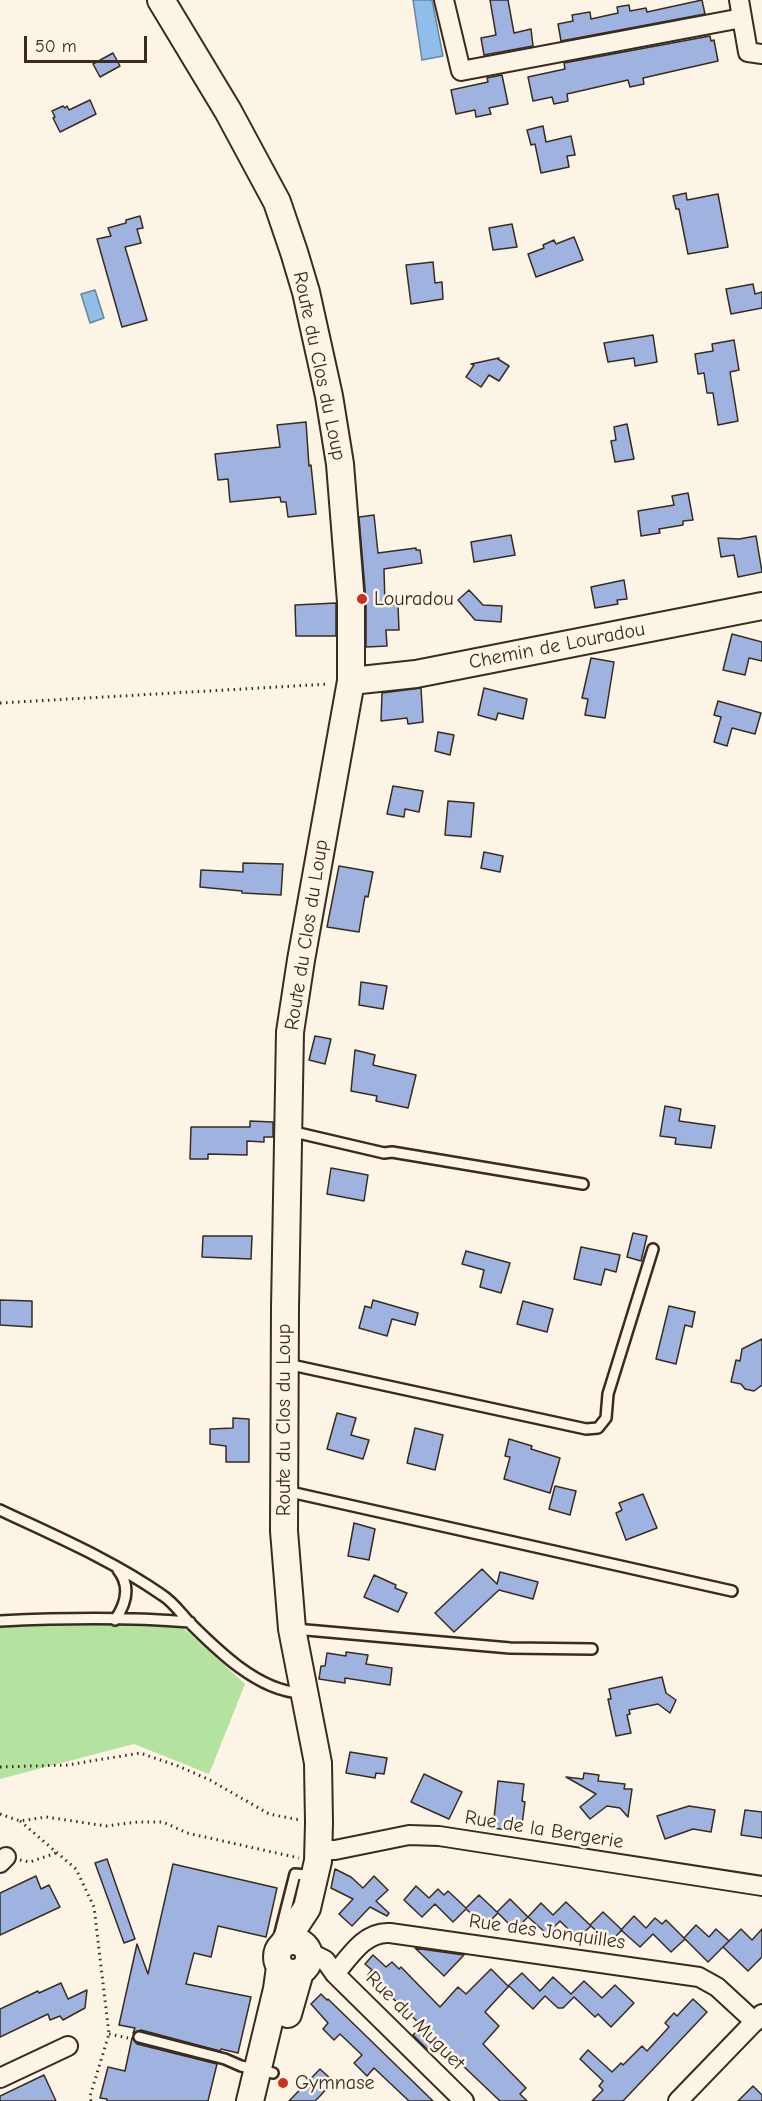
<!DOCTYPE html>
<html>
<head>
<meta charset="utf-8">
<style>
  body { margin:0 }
  #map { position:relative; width:762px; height:2101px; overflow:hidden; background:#fcf5e5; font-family:"Comic Neue",sans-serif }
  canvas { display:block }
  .scale { position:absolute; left:24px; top:36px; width:123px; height:27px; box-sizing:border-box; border:3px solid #3b2a1e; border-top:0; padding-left:8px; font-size:18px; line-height:21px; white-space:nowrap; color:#3b2a1e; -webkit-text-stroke:4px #fcf5e5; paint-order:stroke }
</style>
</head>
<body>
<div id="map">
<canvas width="762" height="2101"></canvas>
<div class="scale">50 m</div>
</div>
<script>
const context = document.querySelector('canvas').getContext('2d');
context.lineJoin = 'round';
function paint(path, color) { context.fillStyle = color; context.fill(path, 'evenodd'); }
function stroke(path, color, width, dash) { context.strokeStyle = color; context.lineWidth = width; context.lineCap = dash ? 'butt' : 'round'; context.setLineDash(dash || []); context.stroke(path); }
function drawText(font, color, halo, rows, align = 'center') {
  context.font = font + ' "Comic Neue",sans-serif'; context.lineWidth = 5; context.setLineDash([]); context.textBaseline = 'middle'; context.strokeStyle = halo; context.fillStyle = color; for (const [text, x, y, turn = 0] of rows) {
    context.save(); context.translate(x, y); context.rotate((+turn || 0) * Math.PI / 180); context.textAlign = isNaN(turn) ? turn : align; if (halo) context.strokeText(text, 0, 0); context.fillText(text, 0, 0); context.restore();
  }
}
const green = new Path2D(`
  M 179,1624 L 245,1684 L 209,1774 L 134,1744 L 0,1779 L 0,1626 Z`);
const water = new Path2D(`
  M 413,0 L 432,0 L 443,56 L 422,60 Z
  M 95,290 L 104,318 L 90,323 L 81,294 Z`);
const building = new Path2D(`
  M 490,0 L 508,0 L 514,33 L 531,29 L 533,46 L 484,55 L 481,38 L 496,35 Z
  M 702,0 L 705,14 L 561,41 L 558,24 L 573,21 L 572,15 L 590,12 L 591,19 L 618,13 L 617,7 L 629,5 L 630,11 L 646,8 L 647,12 Z
  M 710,36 L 711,41 L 714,40 L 718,61 L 643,78 L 644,84 L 630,87 L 628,80 L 567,94 L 568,101 L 554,104 L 552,97 L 533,101 L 528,77 L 565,69 L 564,63 Z
  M 113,53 L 120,66 L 100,77 L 93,64 Z
  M 502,75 L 508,104 L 489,108 L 491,114 L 476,117 L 475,110 L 456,114 L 451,90 L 488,82 L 487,78 Z
  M 90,100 L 96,114 L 60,132 L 53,118 L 55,117 L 52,111 L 63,106 L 65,108 L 67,106 L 69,110 Z
  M 543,126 L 546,142 L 571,136 L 575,155 L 567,156 L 569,167 L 541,173 L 535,144 L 531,145 L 527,130 Z
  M 686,193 L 687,200 L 718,194 L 728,247 L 688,254 L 679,209 L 676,209 L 673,196 Z
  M 140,216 L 143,228 L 137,229 L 141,243 L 125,247 L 147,320 L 122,327 L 97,239 L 111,236 L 108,228 L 126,223 L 126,220 Z
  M 512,224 L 517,247 L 493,250 L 489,228 Z
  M 574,237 L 583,260 L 536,277 L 528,254 L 544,248 L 543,245 L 554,240 L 556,244 Z
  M 433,262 L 435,283 L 442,282 L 443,299 L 411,304 L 406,265 Z
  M 753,284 L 755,294 L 762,292 L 762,308 L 731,314 L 726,289 Z
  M 653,335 L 657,362 L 635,366 L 634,358 L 608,362 L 604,343 Z
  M 734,340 L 739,370 L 730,372 L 738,421 L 718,425 L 713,393 L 707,393 L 704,373 L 698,374 L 695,354 L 713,351 L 712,344 Z
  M 499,358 L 498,359 L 509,366 L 499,381 L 489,375 L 481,387 L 466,377 L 474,365 L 471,364 Z
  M 306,422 L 309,466 L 311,465 L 316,514 L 288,517 L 286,502 L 281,502 L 280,497 L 230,502 L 228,479 L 218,480 L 215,454 L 280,447 L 277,425 Z
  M 627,424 L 634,459 L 615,462 L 611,441 L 616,440 L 614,427 Z
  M 688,493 L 693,520 L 683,521 L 683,525 L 659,529 L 660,533 L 641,536 L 638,511 L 674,505 L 672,496 Z
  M 374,515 L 378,553 L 416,548 L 416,550 L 420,550 L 422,563 L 384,569 L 385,605 L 398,605 L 399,630 L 386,630 L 387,646 L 366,647 L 366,601 L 359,517 Z
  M 511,535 L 515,555 L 474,562 L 471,542 Z
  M 756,536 L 762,572 L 738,577 L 734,555 L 721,557 L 718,538 L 739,539 Z
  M 624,580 L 627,599 L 617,600 L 618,604 L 595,608 L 591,587 Z
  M 469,590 L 483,605 L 502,606 L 501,622 L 475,620 L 458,600 Z
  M 336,603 L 336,636 L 296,636 L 295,605 Z
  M 732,634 L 762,642 L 762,661 L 749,658 L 745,675 L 723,670 Z
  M 591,658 L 614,662 L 605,718 L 585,715 L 588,699 L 582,698 Z
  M 421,688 L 423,722 L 408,724 L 407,718 L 381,721 L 382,693 Z
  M 484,688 L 527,699 L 523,719 L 498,713 L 496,720 L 478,715 Z
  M 718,701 L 761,713 L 755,734 L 732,728 L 727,746 L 714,742 L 721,717 L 714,715 Z
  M 438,732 L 454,735 L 450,755 L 435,751 Z
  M 393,786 L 423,791 L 419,812 L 405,809 L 404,817 L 387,814 Z
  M 448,801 L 474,803 L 471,837 L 445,835 Z
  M 484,852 L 503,856 L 500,872 L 481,868 Z
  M 243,863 L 283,864 L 281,895 L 242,893 L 242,891 L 200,887 L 201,870 L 243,872 Z
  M 339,866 L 373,872 L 368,897 L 365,896 L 359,932 L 327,927 Z
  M 361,982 L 387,986 L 383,1009 L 359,1005 Z
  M 315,1036 L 331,1039 L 325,1064 L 309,1060 Z
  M 355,1050 L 375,1055 L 373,1065 L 416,1075 L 408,1108 L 376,1101 L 377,1096 L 351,1091 Z
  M 665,1106 L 681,1109 L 679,1121 L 715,1126 L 711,1148 L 675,1144 L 676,1138 L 660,1136 Z
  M 250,1121 L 273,1122 L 273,1137 L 264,1137 L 264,1142 L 247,1141 L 247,1155 L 208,1154 L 208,1159 L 190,1159 L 191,1127 L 250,1127 Z
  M 331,1168 L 368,1175 L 364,1201 L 327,1194 Z
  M 633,1233 L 647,1236 L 641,1261 L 627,1257 Z
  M 203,1236 L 252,1236 L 251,1259 L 202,1257 Z
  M 581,1247 L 620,1255 L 616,1272 L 605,1269 L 601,1285 L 574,1279 Z
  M 466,1251 L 510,1263 L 501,1293 L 480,1287 L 484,1270 L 462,1264 Z
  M 0,1300 L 32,1301 L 32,1327 L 0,1325 Z
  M 373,1300 L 418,1313 L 415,1325 L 392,1319 L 387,1336 L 359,1328 L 365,1306 L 371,1308 Z
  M 523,1301 L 553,1309 L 547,1332 L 517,1324 Z
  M 669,1306 L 695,1312 L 692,1327 L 685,1325 L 676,1364 L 656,1359 Z
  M 762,1339 L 762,1385 L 754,1391 L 745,1389 L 741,1384 L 731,1382 L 736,1360 L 740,1361 L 742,1349 Z
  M 337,1413 L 356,1418 L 351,1435 L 369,1440 L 363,1459 L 327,1449 Z
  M 233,1418 L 249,1419 L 249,1462 L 226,1462 L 226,1446 L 210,1444 L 210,1429 L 233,1428 Z
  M 415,1428 L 443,1435 L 435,1470 L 407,1463 Z
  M 509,1439 L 532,1446 L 531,1449 L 560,1458 L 550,1493 L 504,1479 L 510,1457 L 505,1456 Z
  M 555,1486 L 576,1491 L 570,1515 L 549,1509 Z
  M 643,1494 L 657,1528 L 626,1540 L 616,1513 L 622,1510 L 619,1503 Z
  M 354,1523 L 375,1529 L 369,1560 L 348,1556 Z
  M 482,1569 L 497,1584 L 500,1572 L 538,1582 L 533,1599 L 499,1590 L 454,1632 L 435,1613 Z
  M 374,1575 L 396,1585 L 395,1588 L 407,1593 L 398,1612 L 364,1597 Z
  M 346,1652 L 368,1655 L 366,1664 L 392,1668 L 390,1685 L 345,1678 L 345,1683 L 319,1679 L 321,1666 L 325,1666 L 327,1653 L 346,1656 Z
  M 662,1677 L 666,1693 L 676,1700 L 670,1713 L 658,1704 L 629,1710 L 630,1714 L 627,1715 L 631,1733 L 616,1736 L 608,1699 L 611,1699 L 609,1689 Z
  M 350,1752 L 387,1758 L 384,1774 L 376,1773 L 375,1778 L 346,1773 Z
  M 584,1773 L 599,1775 L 598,1781 L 625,1784 L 624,1789 L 632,1789 L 628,1817 L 620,1808 L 607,1806 L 590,1819 L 580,1807 L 596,1794 L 566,1777 L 583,1779 Z
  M 424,1774 L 462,1792 L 449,1819 L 411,1802 Z
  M 498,1781 L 524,1784 L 522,1801 L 525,1802 L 521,1832 L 493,1828 Z
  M 689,1806 L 715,1810 L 711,1832 L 693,1829 L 665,1839 L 657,1816 Z
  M 745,1810 L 762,1812 L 762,1838 L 741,1835 Z
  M 107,1859 L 135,1939 L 124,1943 L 95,1863 Z
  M 173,1864 L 277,1888 L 266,1937 L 218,1926 L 211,1957 L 194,1953 L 186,1984 L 251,1997 L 238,2053 L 221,2049 L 220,2051 L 141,2030 L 133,2033 L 135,2028 L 119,2025 L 137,1944 L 148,1974 Z
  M 335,1869 L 351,1877 L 363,1888 L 374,1876 L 388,1890 L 376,1901 L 389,1913 L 387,1916 L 370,1907 L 352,1926 L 339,1914 L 353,1899 L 331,1888 Z
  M 36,1876 L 41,1889 L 49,1885 L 60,1907 L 0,1935 L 0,1893 Z
  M 416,1886 L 429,1898 L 438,1889 L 444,1895 L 448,1891 L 466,1908 L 479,1895 L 497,1912 L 510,1899 L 528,1917 L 541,1903 L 553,1915 L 566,1902 L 591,1926 L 580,1936 L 575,1936 L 560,1921 L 547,1934 L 528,1917 L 515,1930 L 498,1913 L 485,1926 L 466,1909 L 453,1922 L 435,1904 L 422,1917 L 404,1900 Z
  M 603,1912 L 622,1930 L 609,1943 L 590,1925 Z
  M 634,1916 L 646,1928 L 655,1918 L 662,1924 L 666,1920 L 684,1938 L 696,1925 L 709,1937 L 716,1929 L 729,1941 L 708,1962 L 685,1939 L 671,1952 L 653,1934 L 640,1947 L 621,1930 Z
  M 741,1929 L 752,1940 L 762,1929 L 762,1957 L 748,1971 L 723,1947 Z
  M 415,1948 L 435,1951 L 464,1955 L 444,1976 Z
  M 373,1955 L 386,1967 L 392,1962 L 399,1969 L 401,1967 L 440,2007 L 458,1987 L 466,1994 L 491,1969 L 508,1986 L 522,1973 L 540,1991 L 553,1977 L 571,1994 L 584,1981 L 602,1998 L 615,1985 L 634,2003 L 611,2027 L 598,2014 L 595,2017 L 574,1997 L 563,2008 L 558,2008 L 545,1996 L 533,2009 L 509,1986 L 485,2012 L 499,2026 L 483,2044 L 526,2088 L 520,2094 L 527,2101 L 500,2101 L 440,2044 L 431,2053 L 413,2035 L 422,2026 L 368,1975 L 372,1970 L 365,1964 Z
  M 61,1983 L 68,1999 L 87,1990 L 85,2008 L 63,2020 L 60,2016 L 50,2020 L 48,2014 L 0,2037 L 0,2009 L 38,1991 L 39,1993 Z
  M 321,1994 L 327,2000 L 328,1999 L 433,2101 L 409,2101 L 374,2068 L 367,2076 L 354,2063 L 362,2055 L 340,2034 L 334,2040 L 323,2029 L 328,2023 L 311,2004 Z
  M 693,1999 L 707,2012 L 623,2101 L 592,2101 L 603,2090 L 599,2086 L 603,2081 L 580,2059 L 588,2050 L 612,2072 L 621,2063 L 623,2065 L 642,2046 L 647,2051 L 669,2027 L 665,2023 L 674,2013 L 677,2016 Z
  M 132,2038 L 137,2044 L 217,2064 L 208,2101 L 107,2101 L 107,2099 L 100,2098 L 108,2067 L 125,2071 Z
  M 320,2069 L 333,2081 L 321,2095 L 315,2101 L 289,2101 Z
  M 44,2075 L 56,2101 L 0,2101 L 0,2096 Z
  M 753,2086 L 762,2095 L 762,2101 L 738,2101 Z`);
const path = new Path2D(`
  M 0,703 L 329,684
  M 0,1767 L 67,1765 L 140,1753 L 178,1766 L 210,1780 L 269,1814 L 300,1820
  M 0,1814 L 20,1821 L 46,1817 L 106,1826 L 138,1822 L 163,1822 L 187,1833 L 299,1858
  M 20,1821 L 76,1869 L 94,1907 L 109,2034 L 90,2096 L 91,2101
  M 20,1860 L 30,1862 L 56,1853
  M 109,2034 L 128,2038`);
const lane = new Path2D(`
  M 290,1131 L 384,1153 L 392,1152 L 583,1184
  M 287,1364 L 586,1429 L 598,1428 L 606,1418 L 608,1394 L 653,1249
  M 286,1491 L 732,1591
  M 0,1510 C 55,1536 112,1560 162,1595 C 172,1601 180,1612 188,1621 C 217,1650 258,1691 301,1693
  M 115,1620 C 126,1604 131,1586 118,1570
  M 0,1621 C 63,1618 127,1617 190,1622
  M 295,1629 L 510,1648 L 592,1649
  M 280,1933 L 295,1874 L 314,1876
  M 139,2037 L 225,2059 L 241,2066 L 273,2073`);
const street = new Path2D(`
  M 444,0 L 461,71 L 742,18
  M 739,0 L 748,52 L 762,54
  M 319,1850 L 335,1850 L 409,1835 L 439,1836 L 762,1886
  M 0,1863 L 6,1857
  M 309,1952 L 325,1960 L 335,1974 L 464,2101
  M 335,1974 C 350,1956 365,1931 390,1933 L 699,1977 L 717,1987 L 755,2022
  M 0,2078 L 68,2046
  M 678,2101 L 762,2014`);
const secondary = new Path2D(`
  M 161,0 L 228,111 L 277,202 L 294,252 L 306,292 L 329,396 L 340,464 L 351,602 L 351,681 L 301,960 L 290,1032 L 285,1308 L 284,1531 L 292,1629 L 318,1763 L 319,1823 L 318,1861 L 307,1908 L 284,1943
  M 351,681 L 416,674 L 762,606
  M277 1957a16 16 0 1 1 32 0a16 16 0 1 1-32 0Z
  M 288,2014 L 300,1972
  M 250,2101 L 277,1989 L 280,1967`);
const markers = [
  [362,599,6,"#c8321e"],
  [283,2083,6,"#c8321e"]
];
const streetNames = [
  ["Route du Clos du Loup",319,366,78],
  ["Chemin de Louradou",557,646,-11],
  ["Route du Clos du Loup",307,935,-81],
  ["Route du Clos du Loup",284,1420,-90],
  ["Rue de la Bergerie",544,1830,9],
  ["Rue des Jonquilles",547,1932,8],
  ["Rue du Muguet",415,2021,45]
];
const poiNames = [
  ["Louradou",374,599],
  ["Gymnase",295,2083]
];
paint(green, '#b3e2a1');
paint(water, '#8ebee9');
stroke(water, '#6d8398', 1.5);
paint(building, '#9fb3e1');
stroke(building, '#3b2a1e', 1.5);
stroke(lane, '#3b2a1e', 14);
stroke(street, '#3b2a1e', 22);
stroke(secondary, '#3b2a1e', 30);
stroke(path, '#3b2a1e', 3, [1.5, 4.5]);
stroke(lane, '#fcf5e5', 9);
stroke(street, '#fcf5e5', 18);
stroke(secondary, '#fcf5e5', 26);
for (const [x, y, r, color] of markers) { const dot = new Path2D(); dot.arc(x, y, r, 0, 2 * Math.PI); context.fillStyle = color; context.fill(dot); stroke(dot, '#fcf5e5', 2); }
drawText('20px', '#3b2a1e', '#fcf5e5', streetNames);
drawText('20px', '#3b2a1e', '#fcf5e5', poiNames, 'left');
</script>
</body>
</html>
